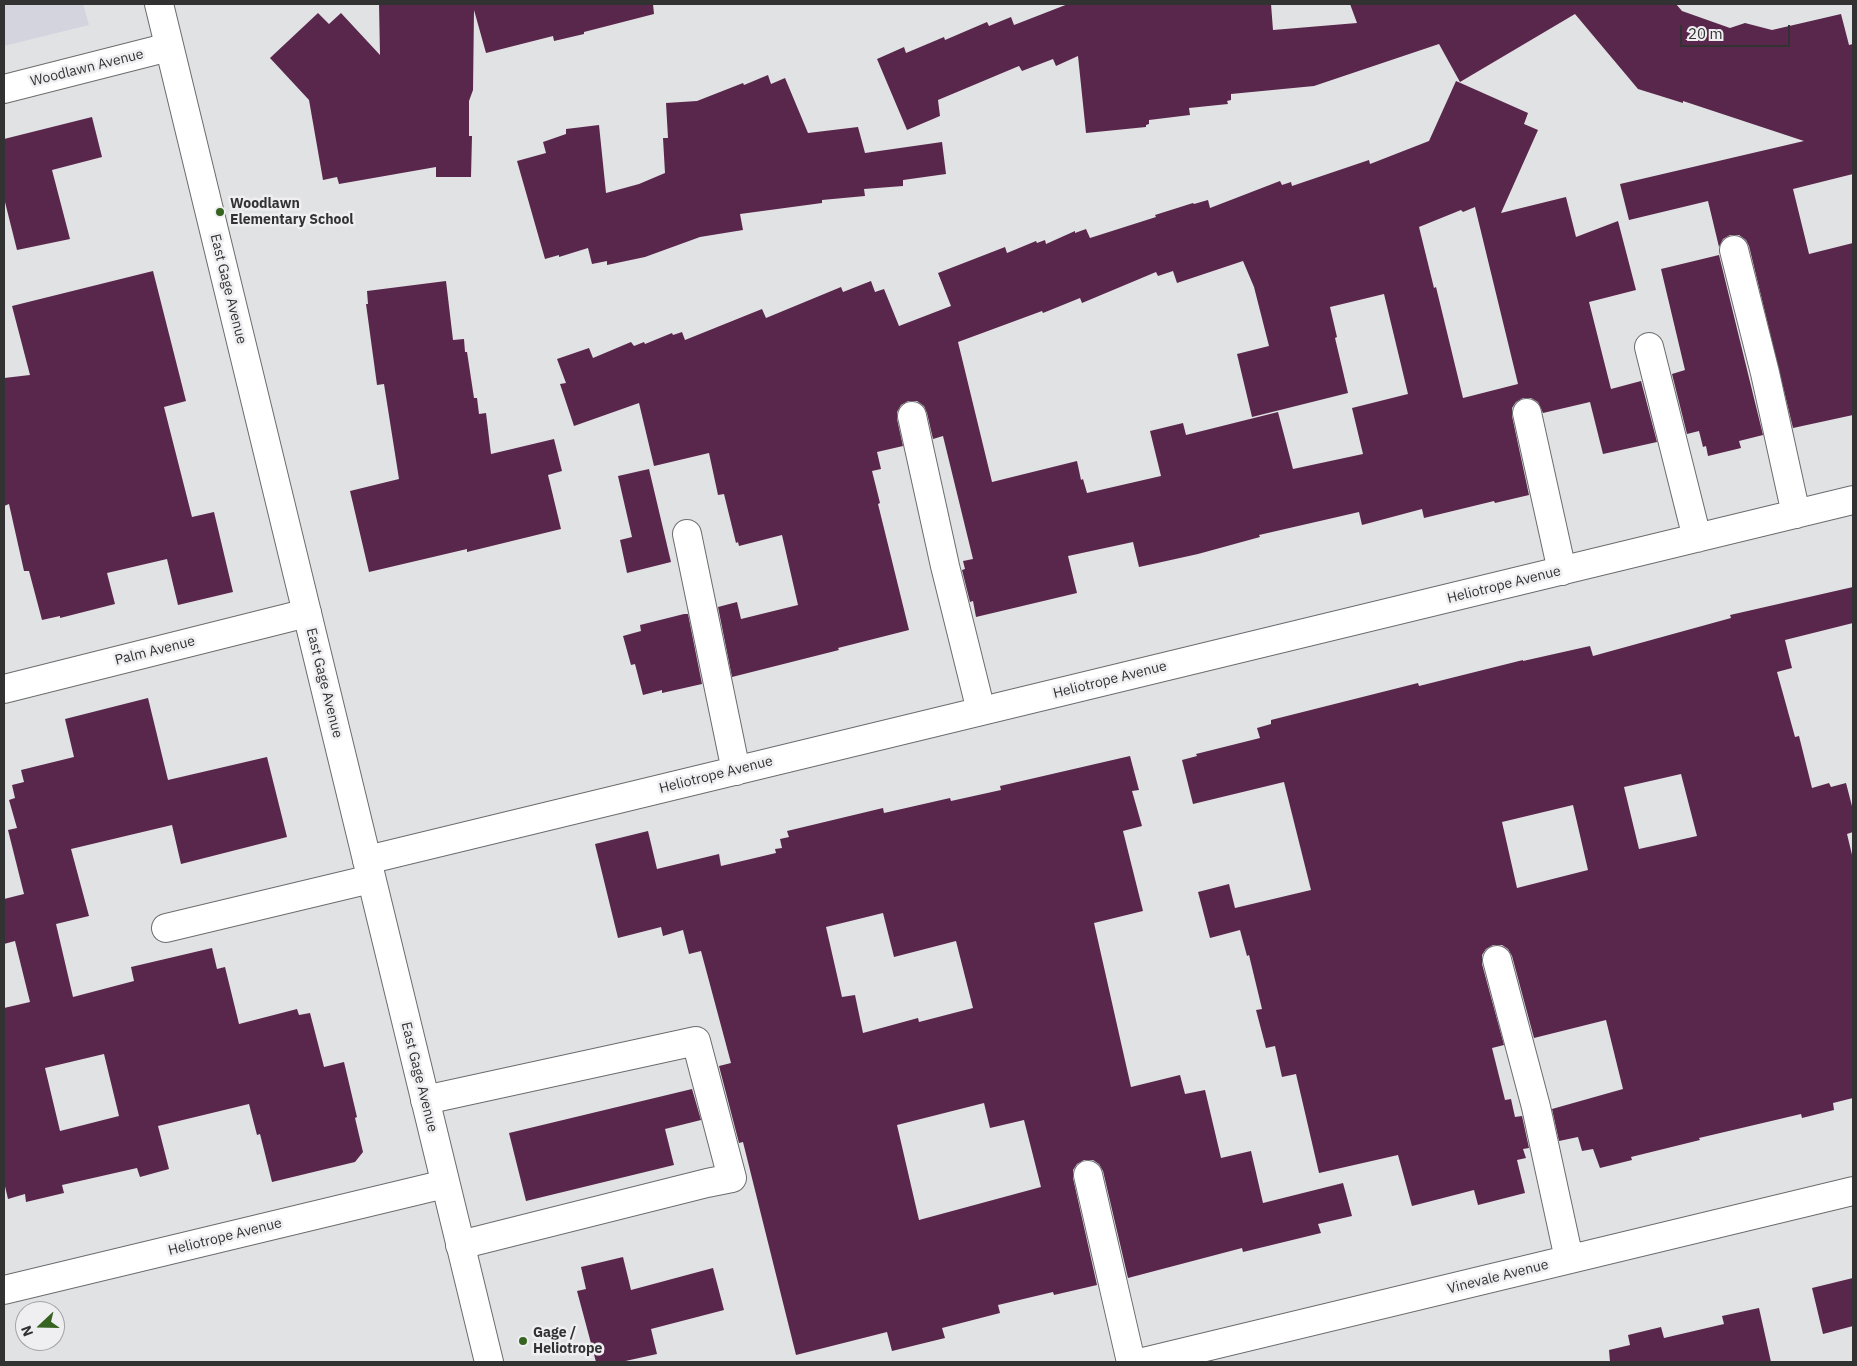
<!DOCTYPE html>
<html>
<head>
<meta charset="utf-8">
<style>
  body { margin:0 }
  #map { position:relative; width:1857px; height:1366px; overflow:hidden; background:#e1e2e4; font-family:"IBM Plex Sans",sans-serif }
  canvas { display:block }
  .frame { position:absolute; inset:0; border:5px solid #323233; pointer-events:none }
  .north { position:absolute; left:15px; top:1301px; width:50px; height:50px; box-sizing:border-box; background:#efeff2; border:1px solid #a3a3a6; border-radius:50%; rotate:249deg; font-size:14px; font-weight:700; line-height:20px; text-align:center; color:#323233 }
  .north::after { content:''; display:block; margin:auto; width:18px; height:22px; background:#376320; clip-path:polygon(50% 0,100% 100%,50% 72%,0 100%) }
  .scale { position:absolute; left:1680px; top:25px; width:110px; height:22px; box-sizing:border-box; border:2px solid #323233; border-top:0; padding-left:6px; font-size:15px; line-height:18px; white-space:nowrap; color:#323233; -webkit-text-stroke:4px #efeff2; paint-order:stroke }
</style>
</head>
<body>
<div id="map">
<canvas width="1857" height="1366"></canvas>
<div class="frame"></div>
<div class="north">N</div>
<div class="scale">20 m</div>
</div>
<script>
const context = document.querySelector('canvas').getContext('2d');
context.lineJoin = 'round';
function paint(path, color) { context.fillStyle = color; context.fill(path, 'evenodd'); }
function stroke(path, color, width, dash) { context.strokeStyle = color; context.lineWidth = width; context.lineCap = dash ? 'butt' : 'round'; context.setLineDash(dash || []); context.stroke(path); }
function drawText(font, color, halo, rows, align = 'center') {
  context.font = font + ' "IBM Plex Sans",sans-serif'; context.lineWidth = 5; context.setLineDash([]); context.textBaseline = 'middle'; context.strokeStyle = halo; context.fillStyle = color; for (const [text, x, y, turn = 0] of rows) {
    context.save(); context.translate(x, y); context.rotate((+turn || 0) * Math.PI / 180); context.textAlign = isNaN(turn) ? turn : align; if (halo) context.strokeText(text, 0, 0); context.fillText(text, 0, 0); context.restore();
  }
}
const built = new Path2D(`
  M 4,4 L 83,4 L 89,25 L 4,46 Z`);
const building = new Path2D(`
  M 379,4 L 653,4 L 654,14 L 584,32 L 584,34 L 554,41 L 553,36 L 486,53 L 474,10 L 473,90 L 469,101 L 469,136 L 472,136 L 471,177 L 436,177 L 436,167 L 339,184 L 337,177 L 323,180 L 309,100 L 270,58 L 318,13 L 329,24 L 341,13 L 380,55 Z
  M 1068,4 L 1271,4 L 1273,30 L 1357,23 L 1350,4 L 1676,4 L 1682,11 L 1730,28 L 1745,23 L 1772,30 L 1841,14 L 1849,45 L 1853,44 L 1853,174 L 1793,189 L 1809,254 L 1853,243 L 1853,415 L 1793,428 L 1749,246 L 1746,240 L 1739,235 L 1730,235 L 1723,239 L 1719,247 L 1708,201 L 1629,220 L 1620,184 L 1804,141 L 1683,101 L 1683,103 L 1638,89 L 1575,14 L 1460,82 L 1439,44 L 1314,86 L 1231,94 L 1231,100 L 1227,101 L 1228,104 L 1189,108 L 1190,115 L 1149,120 L 1149,124 L 1146,125 L 1146,127 L 1086,133 L 1078,56 L 1056,66 L 1053,59 L 1022,71 L 1019,66 L 938,100 L 940,116 L 907,130 L 877,59 L 904,47 L 906,53 L 944,37 L 945,40 L 987,22 L 989,26 L 1011,17 L 1014,25 Z
  M 768,75 L 771,84 L 785,78 L 808,133 L 858,127 L 865,153 L 942,142 L 946,174 L 903,180 L 903,186 L 864,189 L 865,196 L 822,200 L 822,203 L 740,214 L 743,230 L 700,237 L 645,257 L 607,265 L 607,261 L 592,264 L 588,248 L 559,257 L 559,255 L 545,259 L 517,161 L 546,153 L 543,142 L 566,134 L 566,129 L 599,125 L 606,193 L 639,184 L 665,173 L 663,138 L 668,138 L 666,103 L 697,101 L 743,83 L 744,85 Z
  M 1456,81 L 1528,113 L 1524,124 L 1538,130 L 1501,213 L 1566,197 L 1576,237 L 1618,221 L 1636,290 L 1589,302 L 1611,389 L 1641,381 L 1657,442 L 1603,454 L 1590,402 L 1543,413 L 1538,402 L 1531,398 L 1523,398 L 1516,402 L 1512,408 L 1512,416 L 1529,495 L 1495,503 L 1494,501 L 1424,518 L 1422,509 L 1362,525 L 1359,512 L 1259,535 L 1260,537 L 1198,554 L 1139,567 L 1133,542 L 1068,556 L 1077,593 L 976,617 L 973,601 L 970,602 L 962,570 L 965,569 L 963,561 L 973,559 L 943,436 L 933,439 L 927,413 L 924,406 L 917,401 L 908,401 L 901,405 L 897,412 L 897,419 L 903,446 L 877,452 L 881,469 L 872,471 L 880,503 L 878,504 L 909,630 L 838,648 L 839,650 L 732,677 L 718,607 L 737,602 L 741,619 L 798,605 L 782,535 L 739,546 L 738,542 L 736,543 L 724,494 L 718,495 L 709,453 L 654,466 L 639,403 L 574,426 L 560,384 L 566,383 L 557,359 L 589,348 L 593,358 L 631,342 L 634,346 L 644,342 L 645,344 L 672,333 L 673,335 L 682,332 L 685,340 L 762,309 L 766,318 L 841,287 L 843,292 L 871,281 L 875,292 L 884,289 L 899,326 L 951,306 L 938,273 L 1005,247 L 1007,253 L 1036,241 L 1037,243 L 1045,240 L 1046,244 L 1075,231 L 1075,233 L 1086,229 L 1090,238 L 1156,217 L 1155,215 L 1193,203 L 1194,204 L 1208,200 L 1210,208 L 1280,181 L 1282,185 L 1291,182 L 1292,186 L 1369,160 L 1370,164 L 1429,141 ZM 1475,207 L 1518,384 L 1463,398 L 1436,287 L 1434,288 L 1419,227 L 1461,210 L 1463,212 ZM 1243,261 L 1254,287 L 1269,346 L 1237,354 L 1252,417 L 1348,393 L 1335,338 L 1337,337 L 1330,307 L 1384,294 L 1408,394 L 1352,408 L 1363,454 L 1293,469 L 1278,412 L 1186,435 L 1183,423 L 1150,431 L 1161,476 L 1087,493 L 1083,479 L 1081,480 L 1077,461 L 992,482 L 958,342 L 1042,311 L 1043,313 L 1080,298 L 1082,303 L 1156,272 L 1158,276 L 1173,271 L 1177,283 Z
  M 92,117 L 102,157 L 52,170 L 70,239 L 17,250 L 4,198 L 4,139 Z
  M 1719,255 L 1763,435 L 1739,441 L 1741,448 L 1708,456 L 1706,446 L 1703,447 L 1699,431 L 1687,434 L 1672,374 L 1685,370 L 1661,269 Z
  M 153,271 L 186,401 L 164,407 L 192,517 L 214,512 L 233,592 L 178,605 L 167,559 L 107,573 L 115,604 L 60,618 L 60,616 L 42,620 L 29,571 L 24,571 L 9,504 L 4,506 L 4,378 L 30,375 L 12,306 Z
  M 446,281 L 453,340 L 464,339 L 465,352 L 467,352 L 474,398 L 477,398 L 479,414 L 486,413 L 491,454 L 554,439 L 562,471 L 548,475 L 561,529 L 467,552 L 467,549 L 369,572 L 350,491 L 399,479 L 384,384 L 377,385 L 366,304 L 368,304 L 367,291 Z
  M 649,469 L 671,562 L 627,573 L 620,540 L 632,537 L 618,476 Z
  M 1853,587 L 1853,623 L 1785,640 L 1792,668 L 1777,672 L 1795,737 L 1799,736 L 1812,788 L 1829,783 L 1831,787 L 1846,783 L 1853,810 L 1853,832 L 1847,834 L 1853,859 L 1853,1098 L 1833,1103 L 1834,1110 L 1802,1118 L 1801,1114 L 1699,1138 L 1700,1140 L 1631,1157 L 1632,1160 L 1600,1168 L 1593,1149 L 1582,1151 L 1578,1137 L 1559,1141 L 1552,1109 L 1623,1089 L 1606,1020 L 1534,1038 L 1512,956 L 1508,949 L 1502,945 L 1493,945 L 1486,949 L 1482,955 L 1482,964 L 1504,1045 L 1492,1048 L 1505,1100 L 1511,1099 L 1515,1117 L 1522,1116 L 1529,1148 L 1523,1149 L 1526,1158 L 1517,1160 L 1525,1193 L 1478,1205 L 1474,1190 L 1412,1206 L 1398,1155 L 1319,1173 L 1296,1074 L 1282,1077 L 1275,1046 L 1266,1048 L 1256,1010 L 1262,1009 L 1249,955 L 1247,956 L 1240,930 L 1210,938 L 1198,892 L 1229,884 L 1235,908 L 1311,890 L 1284,782 L 1193,804 L 1182,760 L 1197,756 L 1196,754 L 1260,738 L 1257,728 L 1271,724 L 1271,720 L 1418,683 L 1419,686 L 1523,660 L 1523,661 L 1590,646 L 1593,656 L 1731,618 L 1730,615 ZM 1681,774 L 1697,836 L 1639,849 L 1624,787 ZM 1573,805 L 1588,870 L 1517,888 L 1502,822 Z
  M 684,614 L 688,614 L 702,684 L 662,693 L 662,690 L 643,695 L 635,664 L 631,665 L 623,636 L 641,631 L 640,625 Z
  M 148,698 L 168,780 L 267,757 L 287,837 L 181,864 L 172,825 L 71,849 L 89,916 L 56,924 L 73,997 L 134,981 L 131,967 L 212,948 L 217,969 L 225,967 L 239,1024 L 297,1009 L 299,1015 L 310,1013 L 324,1067 L 344,1062 L 357,1117 L 355,1118 L 363,1152 L 355,1162 L 272,1182 L 260,1134 L 257,1135 L 249,1104 L 158,1126 L 169,1169 L 140,1177 L 137,1168 L 62,1185 L 64,1193 L 26,1202 L 25,1194 L 8,1199 L 4,1182 L 4,1008 L 30,1002 L 15,941 L 4,944 L 4,899 L 24,894 L 8,830 L 17,828 L 9,800 L 15,798 L 12,785 L 24,782 L 21,770 L 74,757 L 65,719 ZM 104,1054 L 119,1116 L 60,1131 L 45,1068 Z
  M 1130,756 L 1139,790 L 1132,791 L 1142,826 L 1123,831 L 1143,911 L 1094,923 L 1131,1087 L 1180,1075 L 1185,1094 L 1205,1090 L 1221,1158 L 1251,1151 L 1263,1203 L 1343,1183 L 1352,1216 L 1318,1224 L 1321,1233 L 1243,1252 L 1242,1248 L 1128,1278 L 1103,1171 L 1099,1164 L 1093,1160 L 1084,1160 L 1077,1164 L 1073,1170 L 1073,1178 L 1097,1285 L 1054,1295 L 1053,1292 L 998,1305 L 1000,1313 L 942,1328 L 945,1338 L 892,1351 L 887,1332 L 796,1355 L 743,1142 L 739,1143 L 719,1066 L 731,1063 L 701,951 L 689,954 L 683,930 L 663,936 L 661,927 L 618,938 L 595,844 L 648,831 L 657,869 L 719,854 L 721,866 L 776,853 L 775,849 L 782,848 L 780,839 L 789,837 L 787,831 L 883,808 L 884,813 L 950,798 L 951,801 L 1001,790 L 1000,786 ZM 883,913 L 894,957 L 956,941 L 973,1008 L 919,1022 L 918,1018 L 863,1033 L 855,995 L 842,997 L 826,927 ZM 984,1103 L 990,1128 L 1024,1120 L 1041,1187 L 919,1220 L 897,1125 Z
  M 692,1089 L 701,1120 L 665,1129 L 674,1165 L 526,1201 L 509,1133 Z
  M 623,1257 L 631,1290 L 713,1268 L 724,1310 L 651,1329 L 657,1354 L 621,1362 L 596,1362 L 577,1291 L 586,1289 L 581,1267 Z
  M 1853,1278 L 1853,1326 L 1823,1334 L 1812,1288 Z
  M 1759,1308 L 1771,1362 L 1610,1362 L 1609,1350 L 1630,1345 L 1628,1335 L 1661,1327 L 1664,1338 L 1724,1324 L 1722,1316 Z`);
const minor = new Path2D(`
  M 4,89 L 169,47
  M 1734,250 L 1765,373 L 1796,514
  M 1649,347 L 1697,538
  M 1527,413 L 1562,571
  M 912,416 L 945,566 L 981,711
  M 687,534 L 736,771
  M 4,689 L 307,613
  M 367,860 L 1853,500
  M 166,928 L 371,879
  M 1497,960 L 1536,1107 L 1569,1259
  M 425,1100 L 696,1041 L 732,1178 L 707,1183 L 460,1245
  M 1088,1175 L 1131,1362
  M 4,1290 L 445,1184
  M 1143,1362 L 1853,1191`);
const major = new Path2D(`
  M 159,4 L 489,1362`);
const markers = [
  [220,212,5,"#376320"],
  [523,1341,5,"#376320"]
];
const streetNames = [
  ["Woodlawn Avenue",87,68,-14],
  ["East Gage Avenue",228,289,76],
  ["Heliotrope Avenue",1504,585,-14],
  ["Palm Avenue",155,651,-14],
  ["Heliotrope Avenue",1110,680,-14],
  ["East Gage Avenue",324,683,76],
  ["Heliotrope Avenue",716,775,-14],
  ["East Gage Avenue",419,1077,76],
  ["Heliotrope Avenue",225,1237,-14],
  ["Vinevale Avenue",1498,1277,-14]
];
const poiNames = [
  ["Woodlawn",230,204],
  ["Elementary School",230,220],
  ["Gage /",533,1333],
  ["Heliotrope",533,1349]
];
paint(built, '#d3d4de');
paint(building, '#5a274c');
stroke(minor, '#6b6c6e', 30);
stroke(major, '#6b6c6e', 30);
stroke(minor, '#fff', 28);
stroke(major, '#fff', 28);
for (const [x, y, r, color] of markers) { const dot = new Path2D(); dot.arc(x, y, r, 0, 2 * Math.PI); context.fillStyle = color; context.fill(dot); stroke(dot, '#efeff2', 2); }
drawText('14px', '#323233', '#efeff2', streetNames);
drawText('bold 14px', '#323233', '#efeff2', poiNames, 'left');
</script>
</body>
</html>
